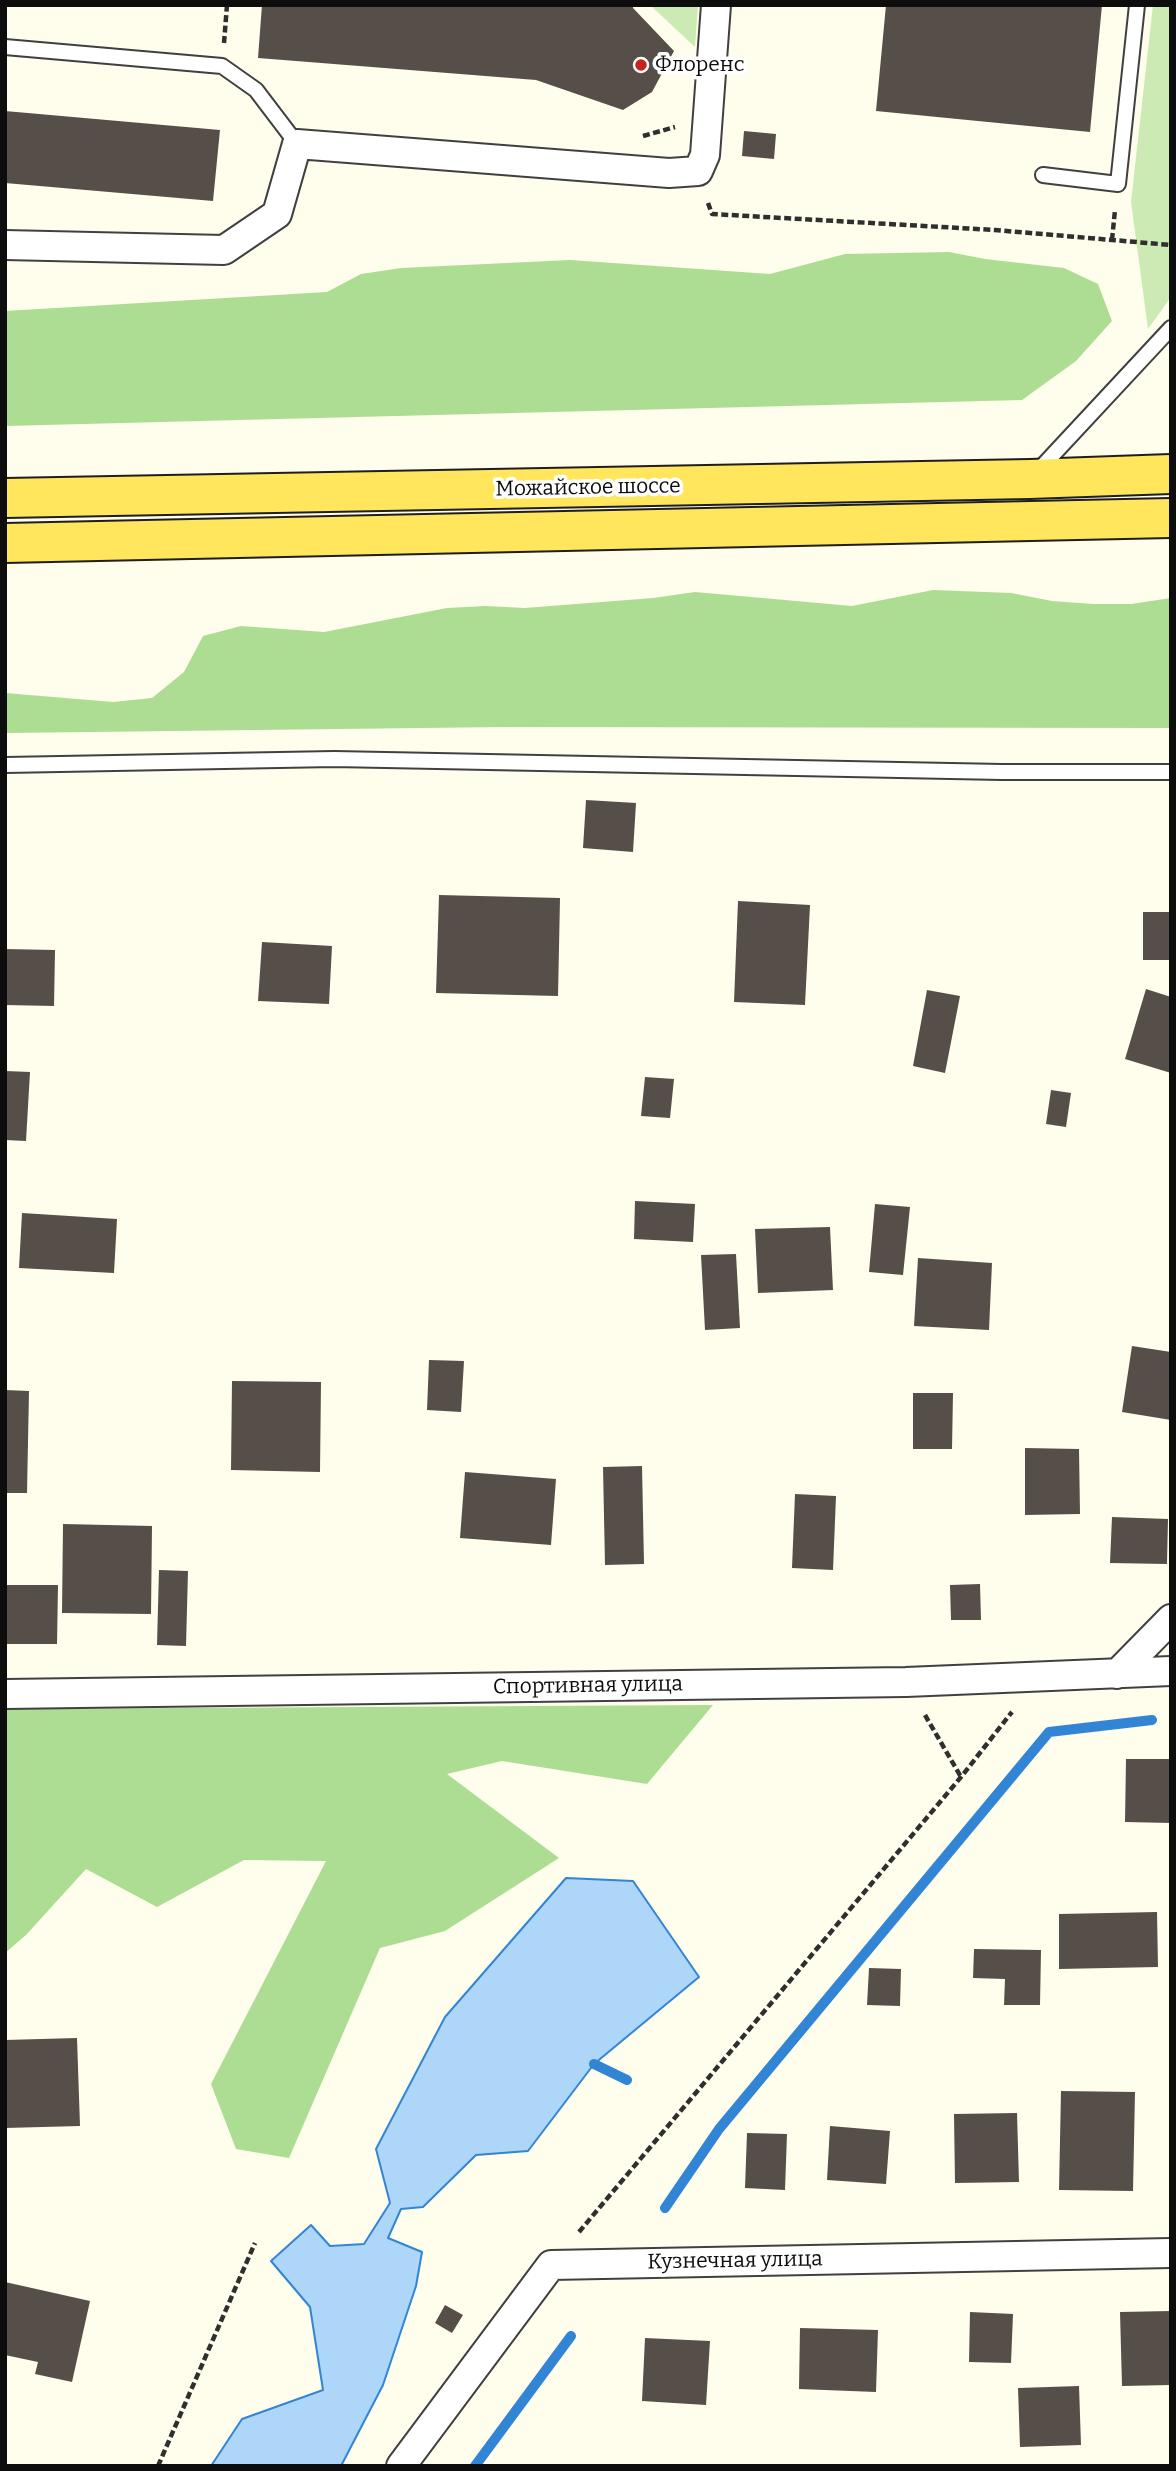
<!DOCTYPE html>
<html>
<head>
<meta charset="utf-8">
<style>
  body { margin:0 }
  #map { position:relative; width:1176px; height:2471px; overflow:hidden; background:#fffdec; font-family:Bitter,serif }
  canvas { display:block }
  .frame { position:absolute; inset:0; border:7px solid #0d0d0d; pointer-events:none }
</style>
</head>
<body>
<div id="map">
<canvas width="1176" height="2471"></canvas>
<div class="frame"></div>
</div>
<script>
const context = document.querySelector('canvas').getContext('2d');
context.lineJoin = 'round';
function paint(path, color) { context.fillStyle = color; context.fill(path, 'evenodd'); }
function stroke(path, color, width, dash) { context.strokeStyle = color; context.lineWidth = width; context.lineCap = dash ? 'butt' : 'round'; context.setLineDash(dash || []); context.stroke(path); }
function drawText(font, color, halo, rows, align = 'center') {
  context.font = font + ' Bitter,serif'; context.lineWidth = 7; context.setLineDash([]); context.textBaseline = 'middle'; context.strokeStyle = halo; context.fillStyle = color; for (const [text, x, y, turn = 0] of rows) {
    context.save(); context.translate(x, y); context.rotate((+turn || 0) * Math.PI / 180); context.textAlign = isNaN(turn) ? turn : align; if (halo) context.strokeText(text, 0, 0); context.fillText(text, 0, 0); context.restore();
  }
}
const green = new Path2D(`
  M 650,5 L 698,5 L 695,47 Z
  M 1153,5 L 1171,5 L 1171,297 L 1148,329 L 1131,202 Z`);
const forest = new Path2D(`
  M 949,252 L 985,259 L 1064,268 L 1098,284 L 1112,321 L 1076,361 L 1022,400 L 5,426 L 5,311 L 327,292 L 361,274 L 401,268 L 570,260 L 770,274 L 845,254 Z
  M 933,590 L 1011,593 L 1052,601 L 1093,604 L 1131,604 L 1171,598 L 1171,728 L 505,727 L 5,733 L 5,693 L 113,702 L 152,698 L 184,672 L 203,636 L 241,626 L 324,632 L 447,608 L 485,606 L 525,608 L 653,598 L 695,592 L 852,606 Z
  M 713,1705 L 647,1784 L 502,1761 L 447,1774 L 559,1858 L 445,1931 L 380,1948 L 289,2158 L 236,2149 L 211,2084 L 326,1861 L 244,1860 L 157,1907 L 86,1869 L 26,1935 L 5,1953 L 5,1709 Z`);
const water = new Path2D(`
  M 566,1878 L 633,1881 L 699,1977 L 594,2064 L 528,2151 L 476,2155 L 423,2207 L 401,2209 L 388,2238 L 422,2252 L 416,2286 L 383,2385 L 341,2466 L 211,2466 L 242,2419 L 323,2390 L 310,2307 L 271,2261 L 311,2225 L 330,2246 L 364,2244 L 390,2203 L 376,2149 L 445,2017 Z`);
const stream = new Path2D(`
  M 594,2064 L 627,2080
  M 665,2208 L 719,2129 L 1049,1732 L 1152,1720
  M 475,2466 L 571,2336`);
const building = new Path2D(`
  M 262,5 L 633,5 L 633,8 L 674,51 L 652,92 L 623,110 L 536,80 L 258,58 Z
  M 886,5 L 1102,5 L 1090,132 L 876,111 Z
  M 5,111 L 220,130 L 213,201 L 5,183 Z
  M 744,131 L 776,134 L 774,159 L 742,156 Z
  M 586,800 L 636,803 L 633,852 L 583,848 Z
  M 439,895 L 560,898 L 558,996 L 436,993 Z
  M 738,901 L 810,905 L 805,1005 L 734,1002 Z
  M 1143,912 L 1171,912 L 1171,960 L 1143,960 Z
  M 262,942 L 332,946 L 329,1004 L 258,1001 Z
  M 5,949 L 55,950 L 54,1006 L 5,1005 Z
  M 1146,989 L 1171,997 L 1171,1073 L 1125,1059 Z
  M 927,990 L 960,996 L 945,1073 L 913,1066 Z
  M 5,1071 L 30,1072 L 26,1141 L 5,1140 Z
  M 645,1077 L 674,1079 L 670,1118 L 641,1116 Z
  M 1051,1090 L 1071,1093 L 1066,1127 L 1046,1124 Z
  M 635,1201 L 695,1204 L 693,1242 L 634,1239 Z
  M 875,1204 L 910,1207 L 903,1275 L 869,1272 Z
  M 22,1213 L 117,1219 L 114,1273 L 19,1268 Z
  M 830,1227 L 833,1290 L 758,1293 L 755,1229 Z
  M 736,1254 L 740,1328 L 705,1330 L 701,1255 Z
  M 918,1258 L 992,1263 L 989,1330 L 914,1326 Z
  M 1132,1346 L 1171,1352 L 1171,1420 L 1122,1412 Z
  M 429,1360 L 464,1361 L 461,1412 L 427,1410 Z
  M 232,1381 L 321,1382 L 320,1472 L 231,1470 Z
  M 5,1390 L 29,1391 L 27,1493 L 5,1493 Z
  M 913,1393 L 953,1393 L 952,1449 L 913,1449 Z
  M 1025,1448 L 1079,1449 L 1080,1514 L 1025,1515 Z
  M 642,1466 L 644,1564 L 605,1565 L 603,1467 Z
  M 465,1472 L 556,1479 L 551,1545 L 460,1538 Z
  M 795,1494 L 836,1496 L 833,1570 L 792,1568 Z
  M 1112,1517 L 1168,1519 L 1167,1564 L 1110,1563 Z
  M 63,1524 L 152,1526 L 151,1614 L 62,1613 Z
  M 159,1570 L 188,1571 L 186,1646 L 157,1645 Z
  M 980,1584 L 981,1620 L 951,1620 L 950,1585 Z
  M 5,1585 L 58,1585 L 57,1644 L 5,1644 Z
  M 1126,1759 L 1171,1759 L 1171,1823 L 1125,1822 Z
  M 1157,1912 L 1158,1967 L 1059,1969 L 1059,1914 Z
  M 974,1949 L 1041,1950 L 1040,2005 L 1004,2005 L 1005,1979 L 973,1978 Z
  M 869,1968 L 901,1969 L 900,2006 L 867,2005 Z
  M 77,2038 L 80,2126 L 5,2128 L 5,2040 Z
  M 1061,2091 L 1135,2092 L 1133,2191 L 1059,2190 Z
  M 1017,2113 L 1019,2182 L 955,2183 L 954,2114 Z
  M 830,2126 L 890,2131 L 886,2184 L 827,2180 Z
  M 747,2133 L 787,2134 L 785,2190 L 745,2188 Z
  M 5,2282 L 90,2301 L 72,2382 L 35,2374 L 38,2362 L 5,2355 Z
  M 445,2305 L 463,2315 L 452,2333 L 435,2323 Z
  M 1171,2311 L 1171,2385 L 1122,2386 L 1120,2312 Z
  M 970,2312 L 1013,2314 L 1011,2363 L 969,2362 Z
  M 800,2328 L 878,2330 L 876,2392 L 799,2389 Z
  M 645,2338 L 710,2341 L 706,2405 L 642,2401 Z
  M 1079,2386 L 1081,2445 L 1020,2447 L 1018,2388 Z`);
const path = new Path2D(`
  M 224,43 L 227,5
  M 643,136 L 675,127
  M 708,203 L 712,214 L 995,230 L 1171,245
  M 1112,240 L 1115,210
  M 925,1715 L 961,1777
  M 579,2232 L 961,1777 L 1012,1712
  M 158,2466 L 255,2243`);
const service = new Path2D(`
  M 5,47 L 222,66 L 256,90 L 297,144
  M 1043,175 L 1118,184 L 1137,5
  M 1036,473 L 1171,328
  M 5,765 L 334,759 L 1002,772 L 1171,772`);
const minor = new Path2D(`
  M 5,245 L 224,250 L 277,214 L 297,144 L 669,173 L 698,171 L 705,155 L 716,5
  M 1117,1674 L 1171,1619
  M 5,1694 L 906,1682 L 1171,1671
  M 401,2466 L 551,2265 L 1171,2253`);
const primary = new Path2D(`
  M 5,498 L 1030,479 L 1171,474
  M 5,543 L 1171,518`);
const markers = [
  [641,65,7,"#c3251e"]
];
const poiNames = [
  ["Флоренс",655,65]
];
const streetNames = [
  ["Можайское шоссе",588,488,-1],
  ["Спортивная улица",588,1686,-1],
  ["Кузнечная улица",735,2261,-1]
];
paint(green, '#ccebb4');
paint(forest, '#addd93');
paint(water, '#aed6f9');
stroke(water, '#3285d4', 2);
stroke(stream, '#3285d4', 10);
paint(building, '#564f49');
stroke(service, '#404040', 18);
stroke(minor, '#404040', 32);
stroke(primary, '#1e1e1e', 42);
stroke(path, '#2f2f2f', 4.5, [7, 3.5]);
stroke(service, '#fff', 14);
stroke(minor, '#fff', 28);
stroke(primary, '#ffe65c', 38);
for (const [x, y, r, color] of markers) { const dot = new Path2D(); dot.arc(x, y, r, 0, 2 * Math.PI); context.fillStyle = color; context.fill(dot); stroke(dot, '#fff', 2.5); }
drawText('21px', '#0d0d0d', '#fff', poiNames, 'left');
drawText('21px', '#0d0d0d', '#fff', streetNames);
</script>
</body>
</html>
